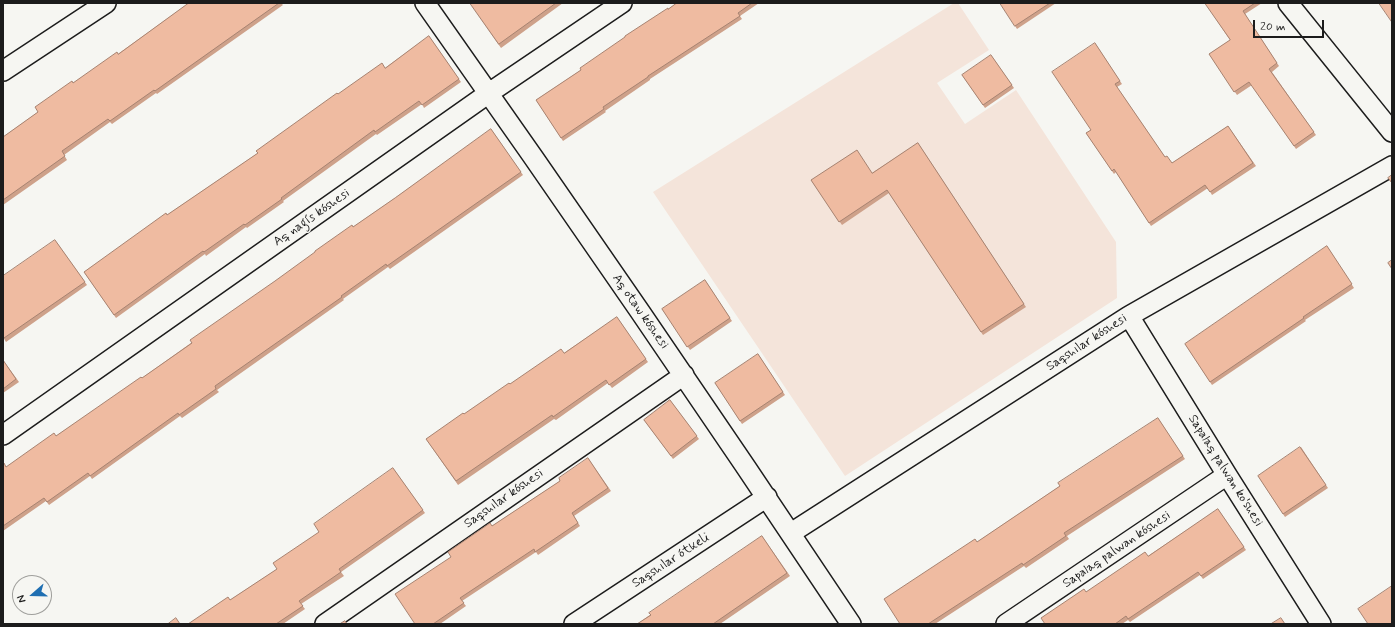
<!DOCTYPE html>
<html>
<head>
<meta charset="utf-8">
<style>
  body { margin:0 }
  #map { position:relative; width:1395px; height:627px; overflow:hidden; background:#f6f6f2; font-family:Mynerve,sans-serif }
  canvas { display:block }
  .frame { position:absolute; inset:0; border:4px solid #1c1c1c; pointer-events:none }
  .north { position:absolute; left:12px; top:575px; width:40px; height:40px; box-sizing:border-box; background:#f6f6f2; border:1px solid #9f9f9c; border-radius:50%; rotate:250deg; font-size:11px; font-weight:700; line-height:16px; text-align:center; color:#1c1c1c }
  .north::after { content:''; display:block; margin:auto; width:14px; height:18px; background:#1f6fb2; clip-path:polygon(50% 0,100% 100%,50% 72%,0 100%) }
  .scale { position:absolute; left:1253px; top:20px; width:71px; height:18px; box-sizing:border-box; border:2px solid #1c1c1c; border-top:0; padding-left:5px; font-size:12px; line-height:14px; white-space:nowrap; color:#1c1c1c; -webkit-text-stroke:3px #f6f6f2; paint-order:stroke }
</style>
</head>
<body>
<div id="map">
<canvas width="1395" height="627"></canvas>
<div class="frame"></div>
<div class="north">N</div>
<div class="scale">20 m</div>
</div>
<script>
const context = document.querySelector('canvas').getContext('2d');
context.lineJoin = 'round';
function paint(path, color) { context.fillStyle = color; context.fill(path, 'evenodd'); }
function stroke(path, color, width, dash) { context.strokeStyle = color; context.lineWidth = width; context.lineCap = dash ? 'butt' : 'round'; context.setLineDash(dash || []); context.stroke(path); }
function drawText(font, color, halo, rows, align = 'center') {
  context.font = font + ' Mynerve,sans-serif'; context.lineWidth = 3; context.setLineDash([]); context.textBaseline = 'middle'; context.strokeStyle = halo; context.fillStyle = color; for (const [text, x, y, turn = 0] of rows) {
    context.save(); context.translate(x, y); context.rotate((+turn || 0) * Math.PI / 180); context.textAlign = isNaN(turn) ? turn : align; if (halo) context.strokeText(text, 0, 0); context.fillText(text, 0, 0); context.restore();
  }
}
const built = new Path2D(`
  M 954,3 L 958,3 L 989,50 L 937,83 L 965,124 L 1016,90 L 1116,242 L 1117,298 L 845,476 L 653,192 Z`);
const street = new Path2D(`
  M 425,3 C 570,208 712,415 851,624
  M 1288,3 L 1392,132
  M 3,71 L 106,3
  M 1129,316 L 1227,475 L 1321,624
  M 3,435 L 489,93 L 622,3
  M 791,533 L 1129,316 L 1392,166
  M 325,624 L 684,375
  M 574,624 L 767,497
  M 1006,624 L 1227,475`);
const wall = new Path2D(`
  M 189,3 L 284,3 L 282,4 L 283,5 L 157,94 L 156,93 L 112,124 L 110,122 L 64,155 L 67,160 L 3,205 L 3,137 L 38,112 L 73,83 L 118,54 Z
  M 470,3 L 563,3 L 501,48 Z
  M 677,3 L 759,3 L 740,16 L 742,19 L 650,79 L 650,80 L 605,111 L 606,112 L 563,141 L 536,100 L 581,70 Z
  M 1000,3 L 1056,3 L 1017,29 Z
  M 1205,3 L 1262,3 L 1245,14 L 1279,66 L 1272,72 L 1316,135 L 1296,149 L 1252,85 L 1237,95 L 1209,54 L 1230,40 Z
  M 429,36 L 461,82 L 424,108 L 422,104 L 377,135 L 376,134 L 283,201 L 284,202 L 247,228 L 246,227 L 206,256 L 205,254 L 116,318 L 84,272 L 167,215 L 258,153 L 338,94 L 385,68 Z
  M 1095,43 L 1122,84 L 1117,87 L 1165,157 L 1172,163 L 1228,126 L 1256,166 L 1212,195 L 1208,188 L 1151,226 L 1116,172 L 1114,174 L 1086,133 L 1091,130 Z
  M 991,55 L 1014,88 L 985,108 L 962,75 Z
  M 491,129 L 523,175 L 390,269 L 388,267 L 343,299 L 344,300 L 217,390 L 219,392 L 182,418 L 180,416 L 92,479 L 90,476 L 49,505 L 46,501 L 3,531 L 3,463 L 6,467 L 56,436 L 142,378 L 353,227 L 395,198 Z
  M 918,143 L 1026,307 L 983,335 L 889,193 L 842,225 L 811,180 L 872,173 Z
  M 55,240 L 87,285 L 6,342 L 3,337 Z
  M 1327,246 L 1354,288 L 1305,320 L 1306,321 L 1212,385 L 1185,344 Z
  M 705,280 L 732,321 L 690,350 L 662,309 Z
  M 617,317 L 648,362 L 612,388 L 608,383 L 556,420 L 554,419 L 458,485 L 426,439 L 510,384 L 564,353 Z
  M 758,354 L 785,395 L 742,424 L 715,383 Z
  M 3,360 L 19,382 L 3,393 Z
  M 670,400 L 699,439 L 673,459 L 644,420 Z
  M 1158,418 L 1185,459 L 1067,536 L 1069,539 L 1026,568 L 1024,566 L 935,624 L 900,624 L 977,542 L 1060,486 Z
  M 1301,447 L 1328,488 L 1285,517 L 1258,476 Z
  M 588,458 L 611,491 L 574,516 L 580,526 L 538,555 L 536,552 L 462,601 L 466,606 L 440,624 L 415,624 L 451,557 L 492,526 L 560,481 Z
  M 393,468 L 425,513 L 341,572 L 344,576 L 301,604 L 305,609 L 283,624 L 188,624 L 230,600 L 277,569 Z
  M 1218,509 L 1246,550 L 1203,579 L 1200,575 L 1130,622 L 1128,620 L 1122,624 L 1045,624 L 1086,592 L 1148,556 Z
  M 762,536 L 790,576 L 720,624 L 637,624 Z`);
const building = new Path2D(`
  M 189,3 L 279,3 L 155,91 L 154,90 L 110,121 L 108,119 L 62,151 L 65,156 L 3,200 L 3,137 L 38,112 L 35,107 L 72,81 L 73,83 L 117,52 L 118,54 Z
  M 470,3 L 556,3 L 499,44 Z
  M 677,3 L 752,3 L 738,13 L 740,16 L 648,76 L 648,77 L 603,107 L 604,109 L 561,138 L 536,100 L 581,70 L 580,68 L 625,37 L 625,36 L 668,8 L 668,9 Z
  M 1000,3 L 1050,3 L 1015,26 Z
  M 1205,3 L 1255,3 L 1243,11 L 1277,63 L 1269,69 L 1314,132 L 1294,146 L 1249,82 L 1234,92 L 1209,54 L 1230,40 Z
  M 1379,3 L 1392,3 L 1392,22 Z
  M 429,36 L 459,79 L 422,105 L 419,101 L 375,132 L 374,130 L 281,198 L 282,199 L 245,225 L 244,224 L 204,252 L 203,251 L 114,315 L 84,272 L 166,213 L 167,215 L 258,153 L 256,151 L 337,93 L 338,94 L 382,63 L 385,68 Z
  M 1095,43 L 1120,81 L 1115,84 L 1165,157 L 1167,156 L 1172,163 L 1228,126 L 1253,163 L 1210,192 L 1205,185 L 1149,223 L 1114,169 L 1112,171 L 1086,133 L 1091,130 L 1052,72 Z
  M 991,55 L 1012,85 L 983,105 L 962,75 Z
  M 491,129 L 521,172 L 387,266 L 386,264 L 341,296 L 342,297 L 215,386 L 216,389 L 179,415 L 178,413 L 90,476 L 88,473 L 47,502 L 44,498 L 3,526 L 3,463 L 4,463 L 6,467 L 54,433 L 56,436 L 141,377 L 142,378 L 192,343 L 190,340 L 275,281 L 315,252 L 315,251 L 352,225 L 353,227 L 395,198 Z
  M 918,143 L 1024,304 L 981,332 L 887,190 L 839,222 L 811,180 L 857,150 L 872,173 Z
  M 1392,175 L 1392,183 L 1388,178 Z
  M 55,240 L 85,282 L 4,338 L 3,337 L 3,276 Z
  M 1327,246 L 1352,284 L 1303,317 L 1304,318 L 1210,382 L 1185,344 Z
  M 1392,260 L 1392,269 L 1388,263 Z
  M 705,280 L 730,318 L 687,347 L 662,309 Z
  M 617,317 L 646,359 L 609,385 L 606,380 L 553,417 L 552,415 L 456,481 L 426,439 L 463,413 L 464,414 L 509,383 L 510,384 L 561,349 L 564,353 Z
  M 758,354 L 783,392 L 740,421 L 715,383 Z
  M 3,360 L 16,379 L 3,389 Z
  M 670,400 L 697,436 L 671,456 L 644,420 Z
  M 1158,418 L 1183,456 L 1064,533 L 1066,536 L 1023,565 L 1022,563 L 928,624 L 900,624 L 884,599 L 975,539 L 977,542 L 1060,486 L 1058,483 Z
  M 1300,447 L 1326,485 L 1283,514 L 1258,476 Z
  M 588,458 L 608,488 L 572,513 L 578,523 L 535,552 L 534,549 L 460,598 L 464,603 L 433,624 L 415,624 L 395,594 L 451,557 L 448,552 L 490,523 L 492,526 L 560,481 L 559,478 Z
  M 393,468 L 423,510 L 339,569 L 341,572 L 299,601 L 303,606 L 276,624 L 188,624 L 228,597 L 230,600 L 277,569 L 273,563 L 319,532 L 314,524 Z
  M 1218,509 L 1244,547 L 1201,576 L 1198,572 L 1128,619 L 1126,616 L 1115,624 L 1045,624 L 1041,618 L 1084,589 L 1086,592 L 1145,552 L 1148,556 Z
  M 762,536 L 787,573 L 713,624 L 637,624 L 651,615 L 649,613 Z
  M 1392,586 L 1392,624 L 1368,624 L 1358,609 Z
  M 176,618 L 180,624 L 168,624 Z
  M 1281,618 L 1285,624 L 1271,624 Z
  M 345,621 L 347,624 L 340,624 Z`);
const streetNames = [
  ["Aq naǵıs kóshesi",312,218,-35],
  ["Aq otaw kóshesi",640,312,55],
  ["Saqshılar kóshesi",1087,343,-33],
  ["Sapalaq palwan ko'shesi",1225,471,58],
  ["Saqshılar kóshesi",504,499,-35],
  ["Sapalaq palwan kóshesi",1117,550,-34],
  ["Saqshılar ótkeli",671,561,-33]
];
paint(built, '#f4e4da');
stroke(street, '#1c1c1c', 22);
stroke(street, '#f6f6f2', 19);
paint(wall, '#cea18a');
paint(building, '#efbba1');
stroke(building, '#a78371', 1);
drawText('13px', '#1c1c1c', '#f6f6f2', streetNames);
</script>
</body>
</html>
